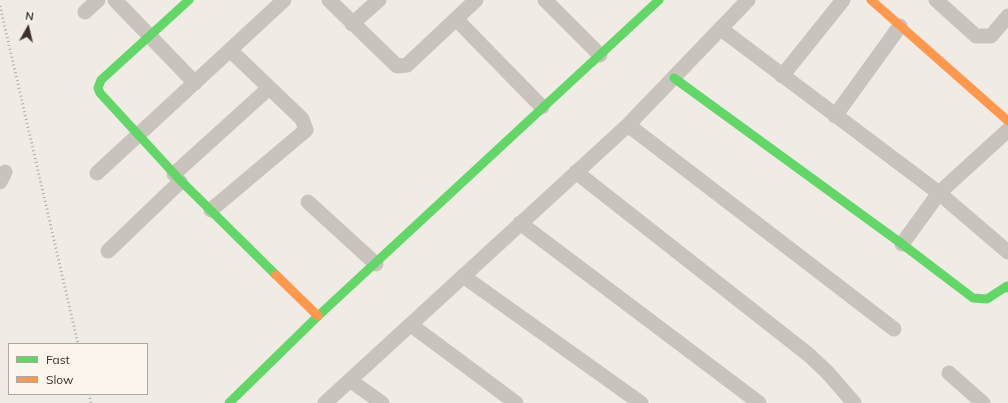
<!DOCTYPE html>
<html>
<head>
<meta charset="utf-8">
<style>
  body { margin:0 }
  #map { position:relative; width:1008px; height:403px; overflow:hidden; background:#f0ebe5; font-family:Mulish,sans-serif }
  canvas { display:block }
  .legend { position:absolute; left:8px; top:343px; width:140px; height:52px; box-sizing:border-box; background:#fbf5ee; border:1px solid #aea6a0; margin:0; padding:5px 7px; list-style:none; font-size:12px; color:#3b302b }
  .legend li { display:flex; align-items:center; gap:8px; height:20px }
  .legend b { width:20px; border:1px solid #aea6a0 }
  .north { position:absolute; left:8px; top:8px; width:40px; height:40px; -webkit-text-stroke:3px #fbf5ee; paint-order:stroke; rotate:8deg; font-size:11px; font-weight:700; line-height:16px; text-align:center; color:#3b302b }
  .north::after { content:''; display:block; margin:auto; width:14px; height:18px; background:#3b302b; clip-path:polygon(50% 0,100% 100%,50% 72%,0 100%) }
</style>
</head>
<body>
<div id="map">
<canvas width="1008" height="403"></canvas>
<ul class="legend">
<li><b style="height:5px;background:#63d668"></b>Fast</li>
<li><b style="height:5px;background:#ff974d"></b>Slow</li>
</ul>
<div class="north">N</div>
</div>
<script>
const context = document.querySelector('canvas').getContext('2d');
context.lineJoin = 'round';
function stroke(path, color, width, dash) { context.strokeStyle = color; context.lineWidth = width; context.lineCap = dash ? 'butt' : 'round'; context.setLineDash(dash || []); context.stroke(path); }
const street = new Path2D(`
  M 115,0 L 195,83
  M 329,0 L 397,66 L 407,65 L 476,0
  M 545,0 L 600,55
  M 936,0 L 976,36 L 991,36 L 1008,16
  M 85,12 L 98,0
  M 456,19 L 542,107
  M 352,24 L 379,0
  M 721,29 L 939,193 L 1008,252
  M 782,76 L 843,0
  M 835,116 L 900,26
  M 628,125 L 894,329
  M 576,172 L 809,355 L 828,373 L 854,403
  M 97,173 L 284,0
  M 174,174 L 269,88
  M 0,182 L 5,172
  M 308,202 L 376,264
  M 211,210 L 306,130 L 302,119 L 230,50
  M 520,223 L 759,403
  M 902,244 L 939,193 L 1008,130
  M 108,251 L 180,182
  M 463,276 L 641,403
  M 411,325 L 516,403
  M 949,373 L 983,403
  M 351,381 L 382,403
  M 325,403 L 628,125 L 748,0`);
const fast = new Path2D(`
  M 189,0 L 101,80 L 98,88 L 100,93 L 179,179 L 276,275
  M 674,78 L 902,244 L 973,298 L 987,299 L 1007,286 L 1008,288
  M 229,403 L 318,316 L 659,0`);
const slow = new Path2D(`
  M 871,0 L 1008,121
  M 276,275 L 318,316`);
const rail = new Path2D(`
  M 0,6 L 78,344
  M 89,394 L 91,403`);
stroke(street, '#c9c3be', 15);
stroke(fast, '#63d668', 9);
stroke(slow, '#ff974d', 9);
stroke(rail, '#b1aca8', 3, [1, 3]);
</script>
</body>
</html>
